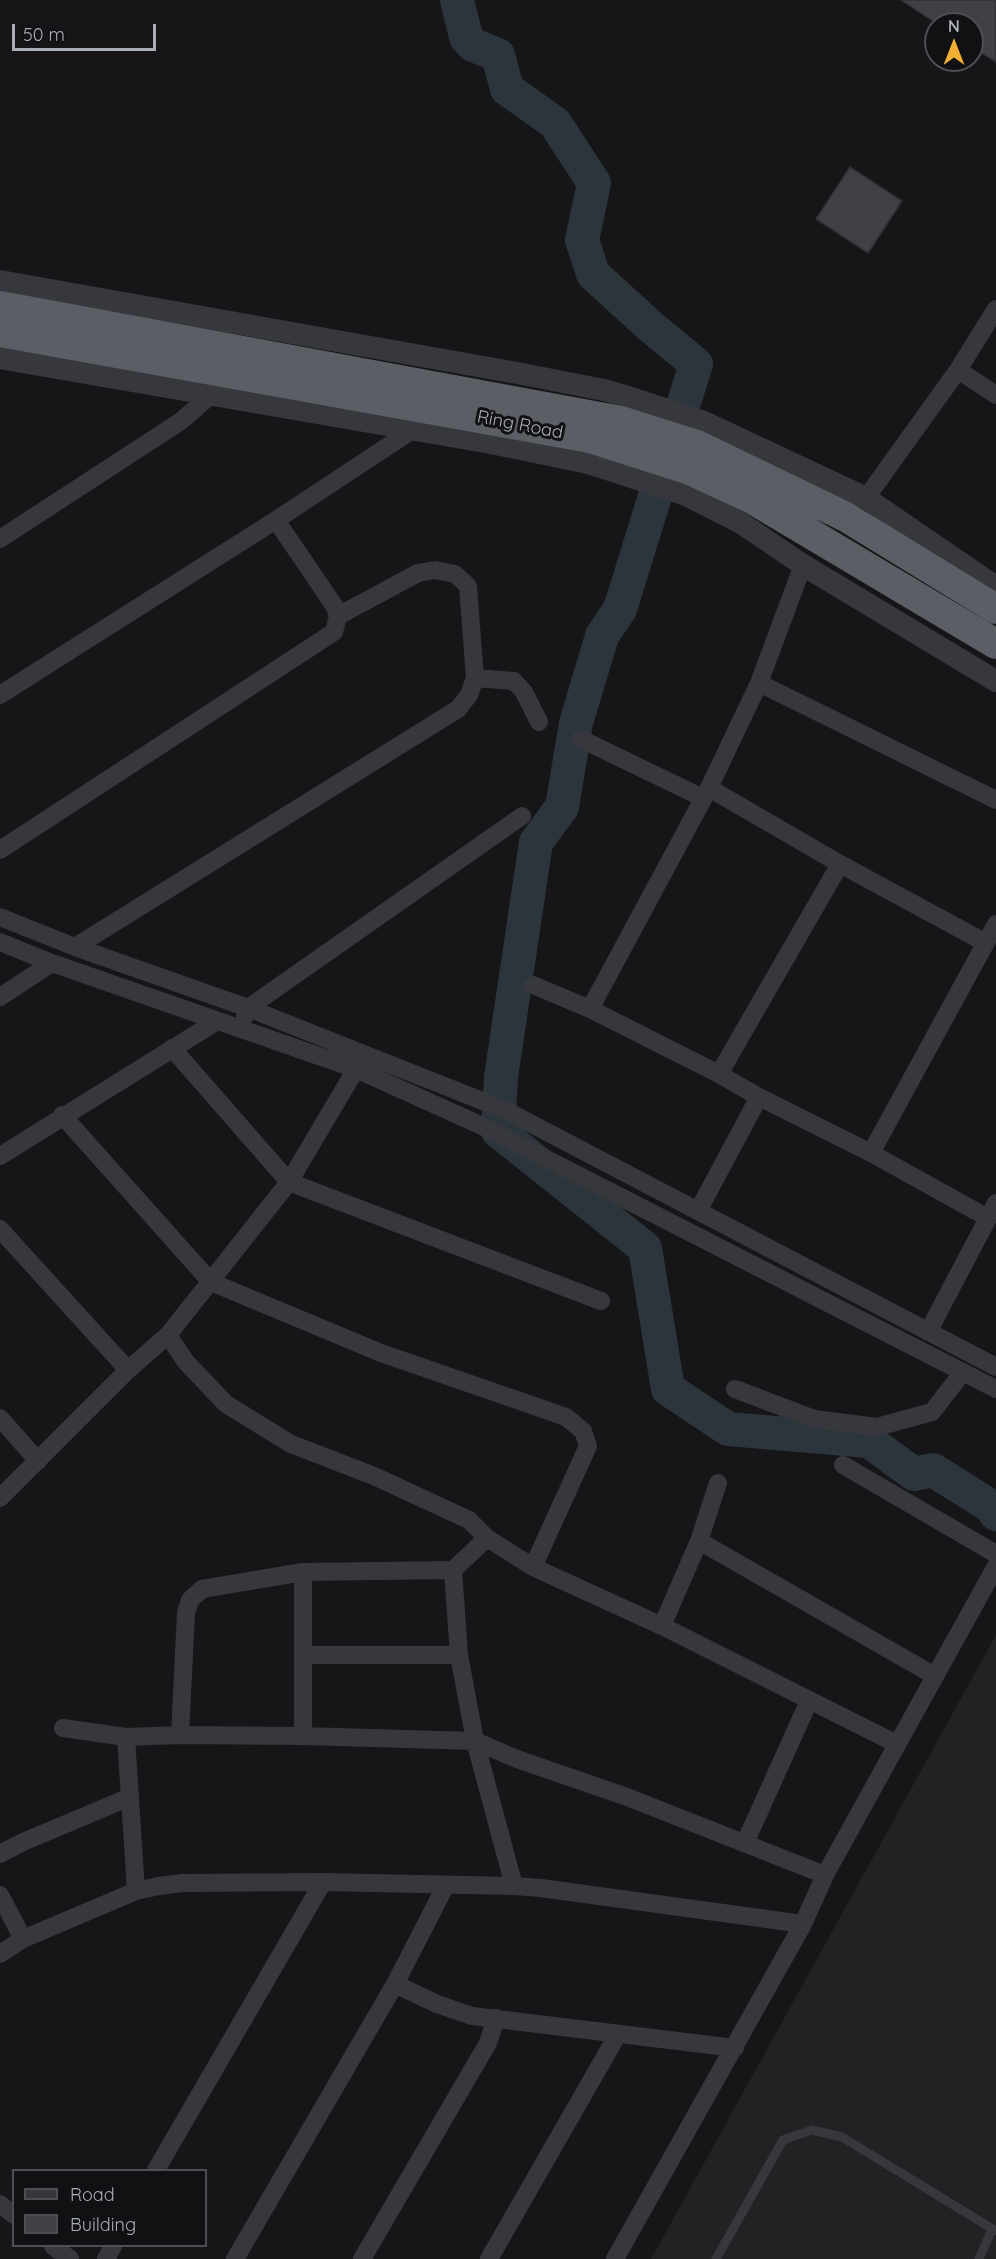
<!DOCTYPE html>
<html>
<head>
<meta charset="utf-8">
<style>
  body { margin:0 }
  #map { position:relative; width:996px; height:2259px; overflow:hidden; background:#161618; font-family:Quicksand,sans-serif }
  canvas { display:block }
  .legend { position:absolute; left:12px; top:2169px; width:195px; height:78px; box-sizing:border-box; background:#111113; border:2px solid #4d4f55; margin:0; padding:8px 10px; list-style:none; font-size:18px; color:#a8adb8 }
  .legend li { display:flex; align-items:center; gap:12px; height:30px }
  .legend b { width:30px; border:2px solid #4d4f55 }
  .north { position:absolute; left:924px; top:12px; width:60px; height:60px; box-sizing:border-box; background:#111113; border:2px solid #4d4f55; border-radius:50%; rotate:0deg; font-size:16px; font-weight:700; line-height:24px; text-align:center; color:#a8adb8 }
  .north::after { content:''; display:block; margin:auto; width:21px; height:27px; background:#f2b134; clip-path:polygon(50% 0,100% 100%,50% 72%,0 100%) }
  .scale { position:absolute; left:12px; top:24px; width:144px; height:27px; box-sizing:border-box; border:3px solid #a8adb8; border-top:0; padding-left:8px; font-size:18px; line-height:21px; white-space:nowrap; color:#a8adb8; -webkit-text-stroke:4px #111113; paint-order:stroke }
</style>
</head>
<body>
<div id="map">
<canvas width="996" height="2259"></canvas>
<ul class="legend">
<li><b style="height:8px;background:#37383d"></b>Road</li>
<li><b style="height:16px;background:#404145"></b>Building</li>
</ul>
<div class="north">N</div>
<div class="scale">50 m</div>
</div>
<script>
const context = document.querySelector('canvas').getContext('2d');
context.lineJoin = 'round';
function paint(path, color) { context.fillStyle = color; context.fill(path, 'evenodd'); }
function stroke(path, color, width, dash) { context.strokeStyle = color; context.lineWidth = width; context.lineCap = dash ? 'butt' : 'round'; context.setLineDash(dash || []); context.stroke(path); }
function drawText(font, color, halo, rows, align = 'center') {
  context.font = font + ' Quicksand,sans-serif'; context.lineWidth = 6; context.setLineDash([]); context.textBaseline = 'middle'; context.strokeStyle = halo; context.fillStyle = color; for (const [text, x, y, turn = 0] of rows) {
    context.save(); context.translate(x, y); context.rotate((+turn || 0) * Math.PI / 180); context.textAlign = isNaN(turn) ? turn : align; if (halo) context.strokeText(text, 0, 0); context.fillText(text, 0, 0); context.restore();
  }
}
const built = new Path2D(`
  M 996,1635 L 996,2259 L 651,2259 Z`);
const river = new Path2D(`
  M 457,0 L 466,37 L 473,45 L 498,55 L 507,89 L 555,123 L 594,183 L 582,240 L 593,274 L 650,326 L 696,364 L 620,609 L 602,636 L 576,723 L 562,807 L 536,842 L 501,1077 L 498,1131 L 645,1248 L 668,1389 L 728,1429 L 869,1441 L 914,1474 L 933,1470 L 992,1507 L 996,1514`);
const building = new Path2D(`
  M 901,0 L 996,0 L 996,62 L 972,47 L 972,24 L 937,24 Z
  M 850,167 L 902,201 L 868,253 L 816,219 Z`);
const service = new Path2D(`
  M 716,2259 L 783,2140 L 812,2130 L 842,2137 L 996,2231
  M 979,2259 L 992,2229`);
const minor = new Path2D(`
  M 958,370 L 996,395
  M 866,498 L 958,370 L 996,309
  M 0,539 L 181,421 L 212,394
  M 475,678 L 514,681 L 524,692 L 539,722
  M 759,683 L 996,800
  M 0,695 L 276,520 L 414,429
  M 581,739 L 703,798
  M 709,788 L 840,864 L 986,943
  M 0,850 L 334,632 L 338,616 L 335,607 L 276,520
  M 0,917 L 75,947 L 248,1008 L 505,1110 L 996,1367
  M 0,942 L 52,963 L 356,1069 L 480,1125 L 996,1389
  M 75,947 L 458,709 L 469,695 L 475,678 L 468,586 L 455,574 L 435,570 L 418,573 L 338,616
  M 533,985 L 590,1009 L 719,1074 L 759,1097 L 871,1153 L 988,1218
  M 0,997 L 52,963
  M 590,1009 L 709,788 L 759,683 L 803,565
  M 245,1016 L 248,1008 L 522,816
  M 172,1048 L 289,1182 L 601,1301
  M 719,1074 L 840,864
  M 62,1115 L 211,1282 L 381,1353 L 566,1417 L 583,1431 L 588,1446 L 533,1567
  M 871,1153 L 996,924
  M 0,1156 L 217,1021
  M 698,1211 L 759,1097
  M 0,1229 L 128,1370
  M 928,1332 L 996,1203
  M 168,1335 L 186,1362 L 226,1404 L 291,1444 L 374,1476 L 469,1520 L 487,1538 L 533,1567 L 662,1626 L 897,1744
  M 735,1389 L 814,1419 L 877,1427 L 932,1412 L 963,1372
  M 0,1418 L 38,1461
  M 843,1465 L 996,1554
  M 0,1498 L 128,1370 L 168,1335 L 289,1182 L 356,1069
  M 487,1538 L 453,1570 L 459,1655 L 475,1741 L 514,1886
  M 699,1541 L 935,1676
  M 662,1626 L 699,1541 L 718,1483
  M 303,1655 L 459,1655
  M 63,1728 L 126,1737 L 180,1735 L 303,1736 L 475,1741 L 517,1759 L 627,1797 L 825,1875
  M 180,1735 L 186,1613 L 190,1600 L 202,1589 L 303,1572 L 453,1570
  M 303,1736 L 303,1572
  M 126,1737 L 136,1891
  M 745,1843 L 809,1701
  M 0,1854 L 23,1842 L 130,1797
  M 0,1895 L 23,1939
  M 0,1954 L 23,1939 L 136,1891 L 159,1886 L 183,1883 L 323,1882 L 514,1886 L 541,1888 L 803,1924
  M 395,1984 L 437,2004 L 472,2016 L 735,2048
  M 156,2170 L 323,1882
  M 0,2204 L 14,2215
  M 53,2246 L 70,2259
  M 106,2259 L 113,2246
  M 235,2259 L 395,1984 L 446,1885
  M 362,2259 L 488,2043 L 496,2018
  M 489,2259 L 618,2034
  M 615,2259 L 803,1924 L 825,1875 L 996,1566`);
const tertiary = new Path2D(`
  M 0,281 L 517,373 L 604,390 L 628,397 L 704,422 L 866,498 L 996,587
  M 0,358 L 491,443 L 588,463 L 610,470 L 686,495 L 741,523 L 803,565 L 996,681`);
const trunk = new Path2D(`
  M 0,306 L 621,421 L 697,445 L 846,517 L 996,609
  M 0,332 L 590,438 L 690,470 L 754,500 L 996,644`);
const streetNames = [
  ["Ring Road",520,425,11]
];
paint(built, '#222225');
stroke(river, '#2c353c', 34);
paint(building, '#404145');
stroke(building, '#303034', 1.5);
stroke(service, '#37383d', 9);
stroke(minor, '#37383d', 18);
stroke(tertiary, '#37383d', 22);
stroke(trunk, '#5b5e65', 30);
drawText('18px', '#a8adb8', '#111113', streetNames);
</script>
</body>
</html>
